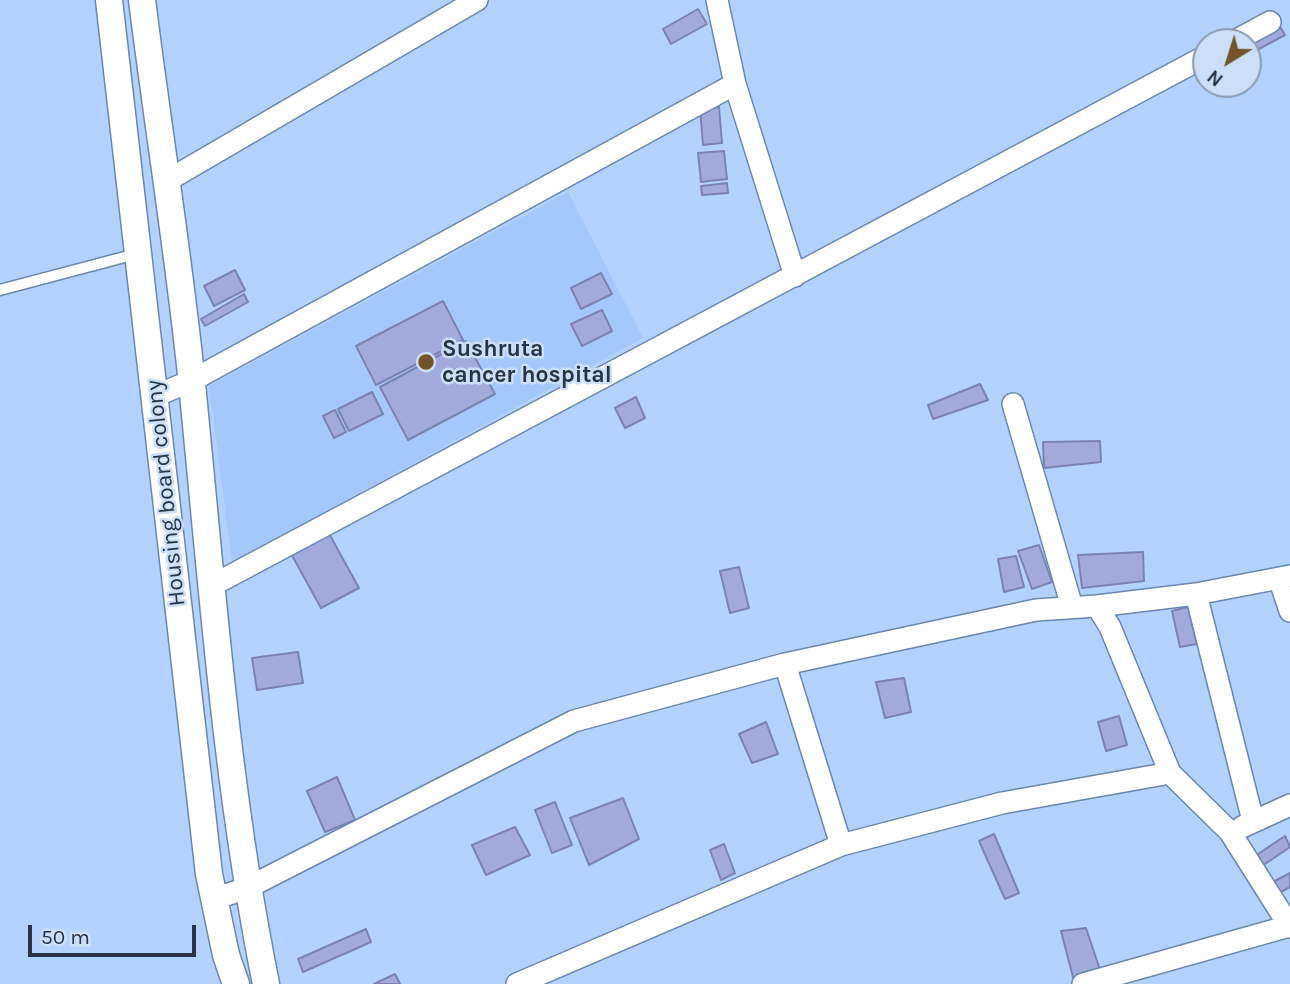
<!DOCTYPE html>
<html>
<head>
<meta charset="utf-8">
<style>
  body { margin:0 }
  #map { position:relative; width:1290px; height:984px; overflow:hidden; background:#b3d3fe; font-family:Karla,sans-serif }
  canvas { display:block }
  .north { position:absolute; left:1192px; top:28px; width:70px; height:70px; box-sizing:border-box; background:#ccdff9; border:2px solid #8a9bb1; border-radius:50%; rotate:218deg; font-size:19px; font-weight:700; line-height:28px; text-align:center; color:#273445 }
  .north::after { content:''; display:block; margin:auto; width:24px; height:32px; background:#715528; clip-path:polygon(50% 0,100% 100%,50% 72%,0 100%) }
  .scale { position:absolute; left:28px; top:925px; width:168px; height:32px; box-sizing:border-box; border:4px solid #273445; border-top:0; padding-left:9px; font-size:21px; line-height:24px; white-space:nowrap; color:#273445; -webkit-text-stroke:5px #ccdff9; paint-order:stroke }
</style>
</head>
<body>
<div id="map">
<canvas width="1290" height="984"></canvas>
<div class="north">N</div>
<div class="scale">50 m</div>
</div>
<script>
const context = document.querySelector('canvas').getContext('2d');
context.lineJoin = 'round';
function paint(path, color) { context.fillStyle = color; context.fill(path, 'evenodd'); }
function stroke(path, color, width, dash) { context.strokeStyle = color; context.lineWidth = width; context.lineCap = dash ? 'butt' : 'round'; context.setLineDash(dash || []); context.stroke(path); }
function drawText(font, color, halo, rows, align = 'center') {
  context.font = font + ' Karla,sans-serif'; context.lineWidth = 5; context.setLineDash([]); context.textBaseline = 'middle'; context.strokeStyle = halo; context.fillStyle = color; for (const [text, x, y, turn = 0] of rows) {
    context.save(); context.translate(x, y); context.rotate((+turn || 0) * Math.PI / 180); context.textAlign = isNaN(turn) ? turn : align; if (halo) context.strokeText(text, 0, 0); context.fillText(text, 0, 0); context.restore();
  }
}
const built = new Path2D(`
  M 568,192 L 643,338 L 232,562 L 209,386 Z`);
const building = new Path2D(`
  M 698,9 L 707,24 L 671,44 L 663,29 Z
  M 1278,23 L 1285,35 L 1257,50 L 1251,38 Z
  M 719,107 L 722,143 L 703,145 L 700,109 Z
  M 724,151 L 727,179 L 701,182 L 698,153 Z
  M 727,183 L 728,193 L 702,195 L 701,186 Z
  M 235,270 L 245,290 L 214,306 L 204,286 Z
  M 601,273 L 612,294 L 581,309 L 571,288 Z
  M 244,294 L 248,302 L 205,326 L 201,319 Z
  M 443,301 L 463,340 L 376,385 L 356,346 Z
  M 602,310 L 612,331 L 582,346 L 571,324 Z
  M 466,341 L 495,394 L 408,440 L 380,387 Z
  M 980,384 L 988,400 L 933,419 L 928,405 Z
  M 372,392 L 383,414 L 349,431 L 338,409 Z
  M 636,397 L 645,418 L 625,428 L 615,408 Z
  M 335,410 L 346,432 L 334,438 L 323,416 Z
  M 1100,441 L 1101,462 L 1044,468 L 1043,442 Z
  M 327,530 L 359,588 L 321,608 L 289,550 Z
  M 1039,545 L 1052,582 L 1032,589 L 1018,551 Z
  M 1143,552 L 1144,581 L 1082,588 L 1078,555 Z
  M 1016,556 L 1024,587 L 1004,592 L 998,559 Z
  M 739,567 L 749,608 L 730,613 L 720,571 Z
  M 1188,607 L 1197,644 L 1180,647 L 1172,611 Z
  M 298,652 L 303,683 L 257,690 L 252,658 Z
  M 904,678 L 911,712 L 885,718 L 876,682 Z
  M 1119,716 L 1127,745 L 1106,751 L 1098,722 Z
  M 766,722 L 778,754 L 752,763 L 739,734 Z
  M 337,777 L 355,820 L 325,832 L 307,791 Z
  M 623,798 L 639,839 L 589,865 L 570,818 Z
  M 555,802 L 572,845 L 552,853 L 535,810 Z
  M 515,827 L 530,855 L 486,875 L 472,845 Z
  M 994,834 L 1019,893 L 1005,899 L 979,841 Z
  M 1285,836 L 1290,847 L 1262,866 L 1255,856 Z
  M 724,844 L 735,873 L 721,880 L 710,850 Z
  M 1290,873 L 1290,887 L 1279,893 L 1273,882 Z
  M 1086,928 L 1101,973 L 1074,981 L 1061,931 Z
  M 366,929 L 371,942 L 303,972 L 298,959 Z
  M 395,974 L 400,984 L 374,984 Z`);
const service = new Path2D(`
  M 0,290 L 136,254`);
const minor = new Path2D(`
  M 717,0 L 735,84 L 795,276
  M 1233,42 L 1270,22
  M 165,182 L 477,0
  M 155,396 L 191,381 L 735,84
  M 1013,404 L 1072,607
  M 1279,578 L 1290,611
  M 211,586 L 1206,56
  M 1196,594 L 1253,821
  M 1097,606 L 1196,594 L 1290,576
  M 785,664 L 841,845
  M 1242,827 L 1290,805
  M 214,899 L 247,888 L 574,721 L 785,664 L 1036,610 L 1097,606 L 1110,627 L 1170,773 L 1230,832 L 1290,927
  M 517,984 L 841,845 L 1002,803 L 1170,773
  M 1083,984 L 1289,926`);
const tertiary = new Path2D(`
  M 109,0 L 209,874 L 226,955 L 236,984
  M 142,0 C 158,128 179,256 192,384 C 212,584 226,786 266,984`);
const markers = [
  [426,362,9,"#715528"]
];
const poiNames = [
  ["Sushruta",442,349],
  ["cancer hospital",442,375]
];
const streetNames = [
  ["Housing board colony",166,493,-96]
];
paint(built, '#a4c8f9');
paint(building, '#a1aada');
stroke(building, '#7c83b1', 2);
stroke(service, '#6a87af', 13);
stroke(minor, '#6a87af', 24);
stroke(tertiary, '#6a87af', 29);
stroke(service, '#fff', 10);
stroke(minor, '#fff', 21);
stroke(tertiary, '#fff', 26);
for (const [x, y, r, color] of markers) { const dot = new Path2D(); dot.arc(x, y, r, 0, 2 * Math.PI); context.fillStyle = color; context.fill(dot); stroke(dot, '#ccdff9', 2.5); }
drawText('bold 23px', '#273445', '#ccdff9', poiNames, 'left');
drawText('23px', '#273445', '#ccdff9', streetNames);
</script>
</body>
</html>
